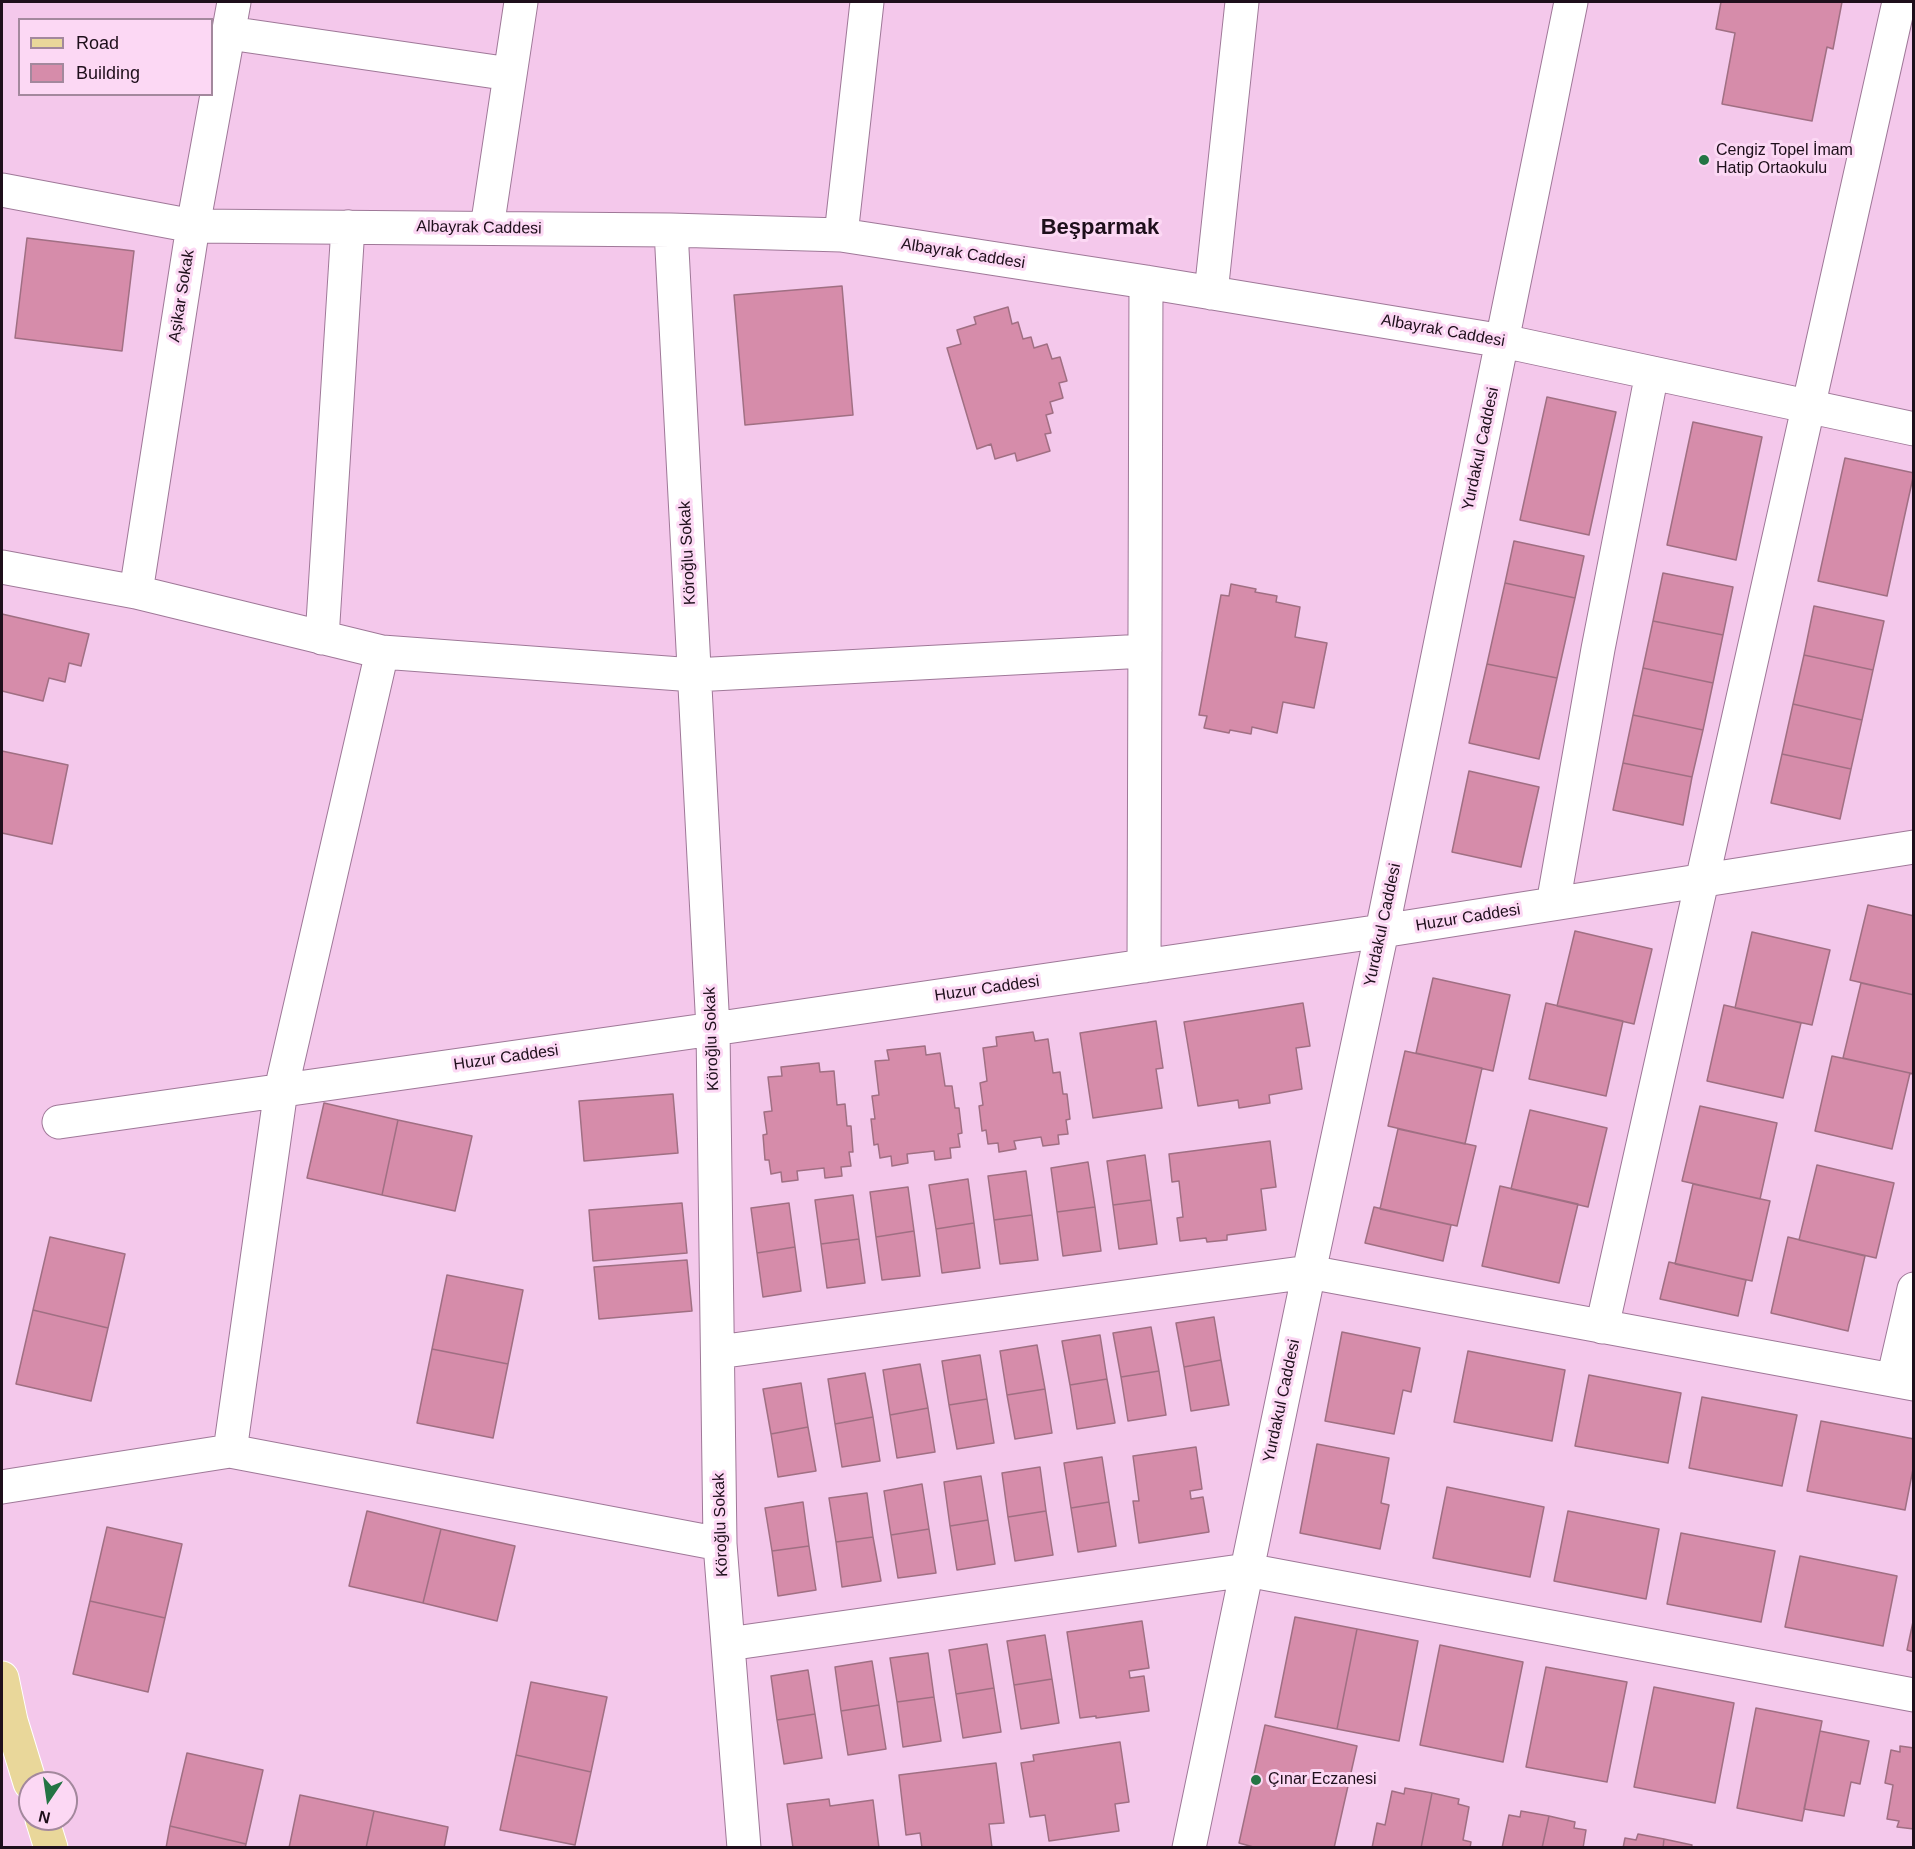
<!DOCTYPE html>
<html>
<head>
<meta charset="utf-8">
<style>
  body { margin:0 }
  #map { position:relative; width:1915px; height:1849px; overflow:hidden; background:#f4c8eb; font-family:Helvetica,sans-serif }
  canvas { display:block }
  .frame { position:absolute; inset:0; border:3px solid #1e0f1b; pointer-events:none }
  .legend { position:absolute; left:18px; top:18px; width:195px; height:78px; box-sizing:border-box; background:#fcd8f4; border:2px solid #a3889d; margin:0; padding:8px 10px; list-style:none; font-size:18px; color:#1e0f1b }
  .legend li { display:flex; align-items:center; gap:12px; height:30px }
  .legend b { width:30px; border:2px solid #a3889d }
  .north { position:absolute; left:18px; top:1771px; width:60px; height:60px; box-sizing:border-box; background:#fcd8f4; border:2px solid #a3889d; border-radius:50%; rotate:193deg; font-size:16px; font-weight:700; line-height:24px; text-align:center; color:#1e0f1b }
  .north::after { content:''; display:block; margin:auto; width:21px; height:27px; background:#247444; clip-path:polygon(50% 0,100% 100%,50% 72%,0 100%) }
</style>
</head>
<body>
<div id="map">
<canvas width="1915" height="1849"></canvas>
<div class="frame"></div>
<ul class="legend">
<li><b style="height:8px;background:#e9d79a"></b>Road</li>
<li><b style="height:16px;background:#d68caa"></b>Building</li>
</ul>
<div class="north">N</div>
</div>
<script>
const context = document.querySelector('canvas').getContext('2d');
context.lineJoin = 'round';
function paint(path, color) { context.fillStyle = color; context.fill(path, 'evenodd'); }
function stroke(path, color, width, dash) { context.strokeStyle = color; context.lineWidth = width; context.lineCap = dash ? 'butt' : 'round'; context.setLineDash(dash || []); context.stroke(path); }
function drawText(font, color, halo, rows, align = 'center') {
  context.font = font + ' Helvetica,sans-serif'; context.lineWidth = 6; context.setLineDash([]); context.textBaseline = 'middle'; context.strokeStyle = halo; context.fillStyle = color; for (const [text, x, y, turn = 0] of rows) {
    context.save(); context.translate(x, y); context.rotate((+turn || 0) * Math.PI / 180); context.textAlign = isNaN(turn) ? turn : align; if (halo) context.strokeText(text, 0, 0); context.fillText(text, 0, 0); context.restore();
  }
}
const building = new Path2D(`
  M 1721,2 L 1842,2 L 1833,49 L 1827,47 L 1812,121 L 1722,104 L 1735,33 L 1716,29 Z
  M 27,238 L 134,251 L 122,351 L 15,338 Z
  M 842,286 L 853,415 L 745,425 L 734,295 Z
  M 1008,307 L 1012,324 L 1018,322 L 1023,339 L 1031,337 L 1034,348 L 1047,344 L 1052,359 L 1060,357 L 1067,381 L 1059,383 L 1063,398 L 1050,402 L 1053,413 L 1046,415 L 1051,433 L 1045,434 L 1050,451 L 1017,461 L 1015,453 L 995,459 L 991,444 L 977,449 L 947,348 L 961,344 L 957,330 L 976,324 L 974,317 Z
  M 1547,397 L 1616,412 L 1589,535 L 1520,520 Z
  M 1693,422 L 1762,437 L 1736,560 L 1667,545 Z
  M 1845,458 L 1914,473 L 1887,596 L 1818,581 Z
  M 1514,541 L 1584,556 L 1575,598 L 1505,583 Z
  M 1663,573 L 1733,587 L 1723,635 L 1653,621 Z
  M 1505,583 L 1575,598 L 1557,678 L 1487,664 Z
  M 1231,584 L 1256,589 L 1255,592 L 1277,596 L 1276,602 L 1300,607 L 1295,637 L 1327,643 L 1314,708 L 1283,702 L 1277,733 L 1252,727 L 1251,734 L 1230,730 L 1229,733 L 1204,728 L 1207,716 L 1199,715 L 1221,595 L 1229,596 Z
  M 1814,606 L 1884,621 L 1873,670 L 1804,655 Z
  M 2,614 L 89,634 L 81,666 L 69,663 L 65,682 L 49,678 L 43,701 L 2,691 Z
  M 1653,621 L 1723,635 L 1713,683 L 1643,668 Z
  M 1804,655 L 1873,670 L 1862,720 L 1793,704 Z
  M 1487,664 L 1557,678 L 1539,759 L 1469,743 Z
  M 1643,668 L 1713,683 L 1703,730 L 1633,715 Z
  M 1793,704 L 1862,720 L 1851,769 L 1782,754 Z
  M 1633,715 L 1703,730 L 1692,777 L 1623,763 Z
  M 2,751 L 68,765 L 52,844 L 2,833 Z
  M 1782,754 L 1851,769 L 1840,819 L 1771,803 Z
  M 1623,763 L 1692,777 L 1683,825 L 1613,810 Z
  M 1469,771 L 1539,787 L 1521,867 L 1452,852 Z
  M 1868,905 L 1914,916 L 1914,995 L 1850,980 Z
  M 1575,931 L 1652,949 L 1634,1024 L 1557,1006 Z
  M 1752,932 L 1830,950 L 1812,1025 L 1735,1008 Z
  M 1433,978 L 1510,995 L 1493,1071 L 1416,1053 Z
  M 1861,983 L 1914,995 L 1914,1074 L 1843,1058 Z
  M 1303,1003 L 1310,1046 L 1296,1048 L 1302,1089 L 1269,1095 L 1270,1103 L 1239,1108 L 1238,1100 L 1198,1106 L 1184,1022 Z
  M 1546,1003 L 1623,1021 L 1606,1096 L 1529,1079 Z
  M 1724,1005 L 1801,1023 L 1783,1098 L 1707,1081 Z
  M 1156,1021 L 1163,1068 L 1156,1069 L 1162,1108 L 1093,1118 L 1080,1033 Z
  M 1033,1032 L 1035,1041 L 1048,1039 L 1053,1073 L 1060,1072 L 1063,1094 L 1067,1094 L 1070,1119 L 1066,1120 L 1068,1134 L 1058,1135 L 1059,1144 L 1043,1146 L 1041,1137 L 1014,1141 L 1016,1149 L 999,1152 L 998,1143 L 988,1144 L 986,1130 L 982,1131 L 979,1106 L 983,1105 L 980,1083 L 987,1081 L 983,1048 L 997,1046 L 996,1037 Z
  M 925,1046 L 926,1055 L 940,1053 L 945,1086 L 952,1086 L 955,1108 L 959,1108 L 962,1133 L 958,1134 L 960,1147 L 950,1148 L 951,1158 L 935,1160 L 934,1151 L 907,1154 L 908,1163 L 892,1166 L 891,1156 L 880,1158 L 878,1144 L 874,1145 L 871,1119 L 875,1119 L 872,1096 L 879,1095 L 875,1061 L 889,1060 L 887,1050 Z
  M 1405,1051 L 1482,1068 L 1465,1144 L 1388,1126 Z
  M 1832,1056 L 1910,1073 L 1892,1149 L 1815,1131 Z
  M 819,1063 L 820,1072 L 834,1071 L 837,1105 L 845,1104 L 847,1126 L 851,1126 L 853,1152 L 849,1152 L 851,1166 L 841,1167 L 842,1176 L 825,1178 L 824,1168 L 797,1171 L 798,1180 L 782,1182 L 781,1172 L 771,1174 L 769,1160 L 765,1160 L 763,1135 L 767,1134 L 764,1112 L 772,1111 L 768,1077 L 782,1076 L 781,1067 Z
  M 673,1094 L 678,1153 L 584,1161 L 579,1101 Z
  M 324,1103 L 398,1120 L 382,1195 L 307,1178 Z
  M 1700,1106 L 1777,1123 L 1760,1199 L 1682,1181 Z
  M 1530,1110 L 1607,1128 L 1588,1207 L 1511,1189 Z
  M 398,1120 L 472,1136 L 455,1211 L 382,1195 Z
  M 1398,1129 L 1476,1146 L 1457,1226 L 1380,1209 Z
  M 1270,1141 L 1276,1187 L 1261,1189 L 1266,1230 L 1227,1235 L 1227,1240 L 1207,1242 L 1206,1238 L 1180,1241 L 1177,1218 L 1183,1217 L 1179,1181 L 1172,1182 L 1169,1154 Z
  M 1145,1155 L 1151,1200 L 1113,1205 L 1107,1161 Z
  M 1088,1162 L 1095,1207 L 1057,1212 L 1051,1168 Z
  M 1817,1165 L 1894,1183 L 1876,1258 L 1799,1240 Z
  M 1026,1171 L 1032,1215 L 994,1220 L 988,1176 Z
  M 968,1179 L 974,1223 L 936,1229 L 929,1185 Z
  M 1693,1184 L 1770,1201 L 1752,1281 L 1675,1264 Z
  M 1500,1186 L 1578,1204 L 1559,1283 L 1482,1266 Z
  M 908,1187 L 914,1231 L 876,1237 L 870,1192 Z
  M 853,1195 L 859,1239 L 821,1244 L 815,1200 Z
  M 1151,1200 L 1157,1244 L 1119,1249 L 1113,1205 Z
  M 682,1203 L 687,1253 L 593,1261 L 589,1210 Z
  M 789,1203 L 795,1247 L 757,1253 L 751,1208 Z
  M 1095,1207 L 1101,1251 L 1063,1256 L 1057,1212 Z
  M 1374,1207 L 1451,1225 L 1443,1261 L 1365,1243 Z
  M 1032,1215 L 1038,1260 L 1000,1264 L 994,1220 Z
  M 974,1223 L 980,1268 L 942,1273 L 936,1229 Z
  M 914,1231 L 920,1276 L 882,1280 L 876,1237 Z
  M 50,1237 L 125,1254 L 108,1328 L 33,1310 Z
  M 1788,1237 L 1865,1256 L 1848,1331 L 1771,1313 Z
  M 859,1239 L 865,1283 L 827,1288 L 821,1244 Z
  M 795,1247 L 801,1291 L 763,1297 L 757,1253 Z
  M 687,1260 L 692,1311 L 599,1319 L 594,1267 Z
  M 1669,1262 L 1746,1280 L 1738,1316 L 1660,1299 Z
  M 447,1275 L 523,1290 L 508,1364 L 432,1349 Z
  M 33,1310 L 108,1328 L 91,1401 L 16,1384 Z
  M 1214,1317 L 1221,1360 L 1184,1367 L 1176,1323 Z
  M 1151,1327 L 1159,1371 L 1121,1377 L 1113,1333 Z
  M 1342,1332 L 1420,1348 L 1411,1392 L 1403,1390 L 1394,1434 L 1325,1421 Z
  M 1100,1335 L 1107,1379 L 1070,1385 L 1062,1341 Z
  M 1037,1345 L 1045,1389 L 1007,1395 L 1000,1351 Z
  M 432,1349 L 508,1364 L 493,1438 L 417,1423 Z
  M 1468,1351 L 1565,1370 L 1552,1441 L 1454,1422 Z
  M 980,1355 L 987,1399 L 949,1405 L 942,1361 Z
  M 1221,1360 L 1229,1405 L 1191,1411 L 1184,1367 Z
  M 920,1364 L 928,1408 L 890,1415 L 883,1370 Z
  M 1159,1371 L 1166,1415 L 1128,1421 L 1121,1377 Z
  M 865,1373 L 873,1417 L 835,1424 L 828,1379 Z
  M 1589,1375 L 1681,1393 L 1668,1463 L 1575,1446 Z
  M 1107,1379 L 1115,1423 L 1077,1429 L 1070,1385 Z
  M 801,1383 L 808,1427 L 771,1434 L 763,1389 Z
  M 1045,1389 L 1052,1433 L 1015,1439 L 1007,1395 Z
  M 1702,1397 L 1797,1415 L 1782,1486 L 1689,1468 Z
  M 987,1399 L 994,1443 L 957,1449 L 949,1405 Z
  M 928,1408 L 935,1452 L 897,1458 L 890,1415 Z
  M 873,1417 L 880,1461 L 842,1467 L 835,1424 Z
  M 1821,1421 L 1914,1439 L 1914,1464 L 1905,1510 L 1807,1491 Z
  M 808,1427 L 816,1471 L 778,1477 L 771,1434 Z
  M 1317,1444 L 1389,1458 L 1381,1503 L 1389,1505 L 1380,1549 L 1300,1533 Z
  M 1196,1447 L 1202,1489 L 1190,1491 L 1191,1499 L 1203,1497 L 1209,1532 L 1139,1543 L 1133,1501 L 1139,1501 L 1133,1456 Z
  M 1102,1457 L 1109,1502 L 1071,1508 L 1064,1463 Z
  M 1040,1467 L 1046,1511 L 1008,1517 L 1002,1473 Z
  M 981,1476 L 988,1520 L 950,1526 L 944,1482 Z
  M 922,1484 L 929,1529 L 891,1535 L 884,1491 Z
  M 1447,1487 L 1544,1507 L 1530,1577 L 1433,1558 Z
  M 867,1493 L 873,1537 L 836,1542 L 829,1498 Z
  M 803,1502 L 809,1546 L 772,1551 L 765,1508 Z
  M 1109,1502 L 1116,1546 L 1078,1552 L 1071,1508 Z
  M 367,1511 L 441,1529 L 423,1603 L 349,1586 Z
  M 1046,1511 L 1053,1555 L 1015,1561 L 1008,1517 Z
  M 1568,1511 L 1659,1529 L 1646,1599 L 1554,1581 Z
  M 988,1520 L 995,1564 L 957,1570 L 950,1526 Z
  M 107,1527 L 182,1544 L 165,1618 L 90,1601 Z
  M 441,1529 L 515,1546 L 497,1621 L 423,1603 Z
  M 929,1529 L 936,1573 L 898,1578 L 891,1535 Z
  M 1681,1533 L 1775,1551 L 1761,1622 L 1667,1604 Z
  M 873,1537 L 881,1581 L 842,1587 L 836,1542 Z
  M 809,1546 L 816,1590 L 778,1596 L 772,1551 Z
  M 1800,1556 L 1897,1576 L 1883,1646 L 1785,1627 Z
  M 90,1601 L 165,1618 L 148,1692 L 73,1674 Z
  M 1295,1617 L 1357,1629 L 1337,1729 L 1275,1717 Z
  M 1914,1617 L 1914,1652 L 1907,1650 Z
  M 1142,1621 L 1149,1668 L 1129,1671 L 1130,1678 L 1144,1676 L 1149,1711 L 1096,1718 L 1096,1716 L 1080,1718 L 1067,1632 Z
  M 1357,1629 L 1418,1641 L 1399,1741 L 1337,1729 Z
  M 1045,1635 L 1052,1679 L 1014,1685 L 1007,1641 Z
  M 987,1644 L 994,1688 L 956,1694 L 949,1650 Z
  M 1440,1645 L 1523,1662 L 1503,1762 L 1420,1745 Z
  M 928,1653 L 934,1697 L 897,1702 L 890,1658 Z
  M 872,1661 L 879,1705 L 841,1711 L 835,1667 Z
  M 1546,1667 L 1627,1682 L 1607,1782 L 1526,1767 Z
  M 808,1670 L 815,1714 L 777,1720 L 771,1676 Z
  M 1052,1679 L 1059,1723 L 1021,1729 L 1014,1685 Z
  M 531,1682 L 607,1697 L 591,1772 L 516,1755 Z
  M 1654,1687 L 1734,1703 L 1715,1803 L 1634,1787 Z
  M 994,1688 L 1001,1732 L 963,1738 L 956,1694 Z
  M 934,1697 L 941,1741 L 903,1747 L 897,1702 Z
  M 879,1705 L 886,1749 L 848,1755 L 841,1711 Z
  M 1756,1708 L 1822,1721 L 1802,1821 L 1737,1808 Z
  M 815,1714 L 822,1758 L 784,1764 L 777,1720 Z
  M 1265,1725 L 1357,1746 L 1334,1848 L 1257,1848 L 1239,1843 Z
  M 1820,1731 L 1869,1741 L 1860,1784 L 1851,1782 L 1844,1816 L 1804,1809 Z
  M 1120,1742 L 1129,1802 L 1115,1804 L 1119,1831 L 1049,1841 L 1045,1815 L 1030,1817 L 1021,1763 L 1034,1761 L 1033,1755 Z
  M 1900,1746 L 1914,1748 L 1914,1829 L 1897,1827 L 1899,1821 L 1887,1819 L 1893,1785 L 1885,1783 L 1891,1750 L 1900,1752 Z
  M 187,1753 L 263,1770 L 246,1844 L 170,1826 Z
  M 516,1755 L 591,1772 L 575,1845 L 500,1830 Z
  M 996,1763 L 1004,1823 L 989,1824 L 992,1848 L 922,1848 L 920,1833 L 906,1835 L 899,1775 Z
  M 1405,1788 L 1432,1793 L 1421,1848 L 1372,1848 L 1377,1823 L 1385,1825 L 1392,1791 L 1404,1794 Z
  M 1432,1793 L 1459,1799 L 1458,1804 L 1469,1807 L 1463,1840 L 1471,1842 L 1470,1848 L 1421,1848 Z
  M 300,1795 L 374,1811 L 366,1848 L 289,1848 Z
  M 829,1799 L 830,1806 L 873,1800 L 879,1848 L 793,1848 L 787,1804 Z
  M 374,1811 L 448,1827 L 444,1848 L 366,1848 Z
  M 1521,1811 L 1549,1816 L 1542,1848 L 1502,1848 L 1509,1815 L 1520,1817 Z
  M 1549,1816 L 1575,1822 L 1574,1828 L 1586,1830 L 1583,1848 L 1542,1848 Z
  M 170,1826 L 246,1844 L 245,1848 L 166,1848 Z
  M 1638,1834 L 1664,1839 L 1663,1848 L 1623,1848 L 1625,1838 L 1636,1840 Z
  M 1664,1839 L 1692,1845 L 1691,1848 L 1663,1848 Z`);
const minor = new Path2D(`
  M 229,33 L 510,74
  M 2,190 L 193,226 L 671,230 L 841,235 L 1146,282 L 1503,341 L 1914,429
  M 487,228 L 521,2
  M 671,230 L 713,1029 L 720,1544 L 744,1848
  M 841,235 L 867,2
  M 1211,293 L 1242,2
  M 2,567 L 136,592 L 382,652 L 694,675 L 1145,651
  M 136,592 L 193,226 L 234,2
  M 322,638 L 348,227
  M 1553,904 L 1598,649 L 1652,373
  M 1144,966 L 1146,282
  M 59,1122 L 713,1029 L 1382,931 L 1914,847
  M 1602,1327 L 1899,2
  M 718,1352 L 1309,1272 L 1914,1384
  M 1893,1380 L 1914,1289
  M 230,1451 L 281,1090 L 382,652
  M 2,1487 L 230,1451 L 720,1544
  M 728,1644 L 1247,1570 L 1914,1695
  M 1189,1848 L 1309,1272 L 1382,931 L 1571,2`);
const primary = new Path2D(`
  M 2,1678 L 11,1721 L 30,1783
  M 42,1819 L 51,1848`);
const markers = [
  [1704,160,6,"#247444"],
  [1256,1780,6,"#247444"]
];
const poiNames = [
  ["Cengiz Topel İmam",1716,151],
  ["Hatip Ortaokulu",1716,169],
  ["Çınar Eczanesi",1268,1780]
];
const streetNames = [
  ["Albayrak Caddesi",479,228,1],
  ["Albayrak Caddesi",963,254,9],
  ["Aşikar Sokak",182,296,-81],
  ["Albayrak Caddesi",1443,331,10],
  ["Yurdakul Caddesi",1481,449,-78],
  ["Köroğlu Sokak",688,553,-93],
  ["Huzur Caddesi",1468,918,-9],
  ["Yurdakul Caddesi",1383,925,-78],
  ["Huzur Caddesi",987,989,-8],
  ["Köroğlu Sokak",712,1039,-92],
  ["Huzur Caddesi",506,1058,-8],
  ["Yurdakul Caddesi",1282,1401,-78],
  ["Köroğlu Sokak",721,1525,-92]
];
const districtNames = [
  ["Beşparmak",1100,228]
];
paint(building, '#d68caa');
stroke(building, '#a06f83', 1.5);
stroke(minor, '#9f7898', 35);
stroke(primary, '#fff', 35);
stroke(minor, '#fff', 33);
stroke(primary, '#e9d79a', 33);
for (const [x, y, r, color] of markers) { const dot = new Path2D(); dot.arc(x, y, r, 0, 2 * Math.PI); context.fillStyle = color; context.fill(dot); stroke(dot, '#fcd8f4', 2); }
drawText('16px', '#1e0f1b', '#fcd8f4', poiNames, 'left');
drawText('16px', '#1e0f1b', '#fcd8f4', streetNames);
drawText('bold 22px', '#1e0f1b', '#fcd8f4', districtNames);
</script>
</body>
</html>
